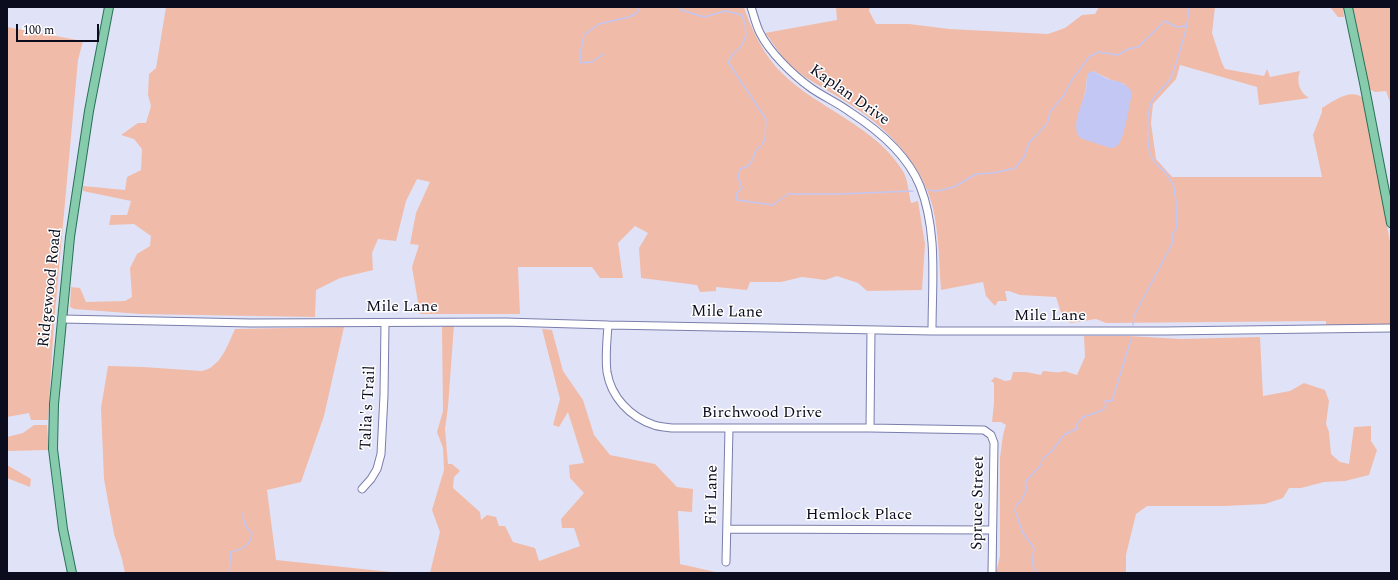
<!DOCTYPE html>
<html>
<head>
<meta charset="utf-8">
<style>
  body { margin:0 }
  #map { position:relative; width:1398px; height:580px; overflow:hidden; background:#e0e3f7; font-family:Spectral,serif }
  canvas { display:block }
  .frame { position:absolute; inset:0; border:8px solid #0b0c1d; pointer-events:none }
  .scale { position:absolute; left:16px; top:24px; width:83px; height:18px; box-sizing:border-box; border:2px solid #0b0c1d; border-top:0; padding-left:5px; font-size:12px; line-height:14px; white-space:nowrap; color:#0b0c1d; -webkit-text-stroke:3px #fff; paint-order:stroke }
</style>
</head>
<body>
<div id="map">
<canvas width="1398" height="580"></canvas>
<div class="frame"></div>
<div class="scale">100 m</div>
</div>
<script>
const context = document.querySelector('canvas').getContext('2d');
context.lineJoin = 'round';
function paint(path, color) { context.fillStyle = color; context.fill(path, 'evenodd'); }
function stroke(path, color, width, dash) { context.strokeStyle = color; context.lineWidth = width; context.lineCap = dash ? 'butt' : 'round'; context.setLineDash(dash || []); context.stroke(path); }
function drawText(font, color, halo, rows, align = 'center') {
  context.font = font + ' Spectral,serif'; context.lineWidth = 3; context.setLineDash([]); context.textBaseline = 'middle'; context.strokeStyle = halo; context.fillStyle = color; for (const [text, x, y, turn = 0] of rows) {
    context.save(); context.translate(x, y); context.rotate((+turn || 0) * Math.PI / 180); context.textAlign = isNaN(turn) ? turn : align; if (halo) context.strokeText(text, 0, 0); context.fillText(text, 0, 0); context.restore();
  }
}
const green = new Path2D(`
  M 166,7 L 744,7 C 751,29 765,57 782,73 C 819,110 877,126 904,173 C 908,181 909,194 911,203 L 918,201 L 925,244 L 922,290 L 867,291 L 858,283 L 837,276 L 825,280 L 802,277 L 781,282 L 750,282 L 747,290 L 716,287 L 716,291 L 700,292 L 697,285 L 641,278 L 639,248 L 648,233 L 635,226 L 618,243 L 623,278 L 600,278 L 592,267 L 518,267 L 520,314 L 420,314 L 412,267 L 419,245 L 410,244 L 416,213 L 430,182 L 417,179 L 406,201 L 396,241 L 378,239 L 372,253 L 373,270 L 340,278 L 316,290 L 315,317 L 141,314 L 74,309 L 70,307 L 71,287 L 80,288 L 86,302 L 125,301 L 132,297 L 130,268 L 137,254 L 150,246 L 151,236 L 134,224 L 109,225 L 111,215 L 127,215 L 131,201 L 83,191 L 83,186 L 125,190 L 127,177 L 141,170 L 142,149 L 134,139 L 121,135 L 138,123 L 146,123 L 151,106 L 148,95 L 149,74 L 156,68 Z
  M 836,7 L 870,7 L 869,11 L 876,24 L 909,24 L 949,29 L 1048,34 L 1065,28 L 1082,15 L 1095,14 L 1099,7 L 1215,7 L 1212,33 L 1222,63 L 1225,69 L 1264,76 L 1267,69 L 1270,77 L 1300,71 C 1296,81 1299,92 1309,98 L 1259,105 L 1257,87 L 1180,65 L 1176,79 L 1153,104 L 1151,123 L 1156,159 L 1172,177 L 1322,177 L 1313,135 L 1322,112 L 1322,108 C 1334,101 1350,88 1363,98 L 1391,247 L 1391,324 L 1326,325 L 1326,321 L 1106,323 L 1096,319 L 1071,323 L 1063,319 L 1056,297 L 1020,295 L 1009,291 L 1005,291 L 1007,301 L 998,301 L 995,306 L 986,296 L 983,282 L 941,290 C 939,263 939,235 933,208 C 923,168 894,135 860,111 C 837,94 808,83 787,62 C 779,53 772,42 765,33 L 837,20 ZM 1093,71 L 1111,80 L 1125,84 L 1076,128 L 1086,88 L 1087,76 Z
  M 1330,7 L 1343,7 L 1344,17 L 1338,17 Z
  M 1353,7 L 1391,7 L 1391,105 L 1386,91 L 1375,92 L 1369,89 Z
  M 7,27 L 83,41 L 78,60 L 54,323 L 48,420 L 31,420 L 29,413 L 7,417 Z
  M 454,325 L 448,407 L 445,429 L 448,464 L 452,464 L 460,471 L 454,477 L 453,488 L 480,512 L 481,520 L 487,515 L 496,517 L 499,526 L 505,526 L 513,542 L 535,548 L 539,561 L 580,546 L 574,528 L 562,528 L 561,519 L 584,493 L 570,478 L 569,465 L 584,463 L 568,412 L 559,427 L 553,425 L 560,399 L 542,329 L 552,330 L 563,371 L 583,400 L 594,435 L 610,455 L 655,464 L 677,487 L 693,489 L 692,512 L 678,511 L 680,564 L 720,573 L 430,573 L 440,532 L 432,510 L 444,470 L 443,448 L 437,432 L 443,411 L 442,327 Z
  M 344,327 L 324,416 L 301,482 L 267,490 L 276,560 L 401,573 L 125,573 L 122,559 L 114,534 L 104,479 L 101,408 L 108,366 L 143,367 L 202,371 C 221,367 228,344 235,329 Z
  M 1084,336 L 1128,336 L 1181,339 L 1260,337 L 1263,396 L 1290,391 L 1304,383 L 1325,390 L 1329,401 L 1326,424 L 1329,432 L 1331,454 L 1340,462 L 1349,464 L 1354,427 L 1371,426 L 1371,441 L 1377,450 L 1369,475 L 1345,481 L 1324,482 L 1301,488 L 1289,488 L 1283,498 L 1265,504 L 1225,506 L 1147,506 L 1136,514 L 1126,555 L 1126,573 L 996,573 L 1000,556 L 1000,457 C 1002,446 1002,435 1006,425 L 1001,422 L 992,422 L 994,403 L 994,383 L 991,381 L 995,377 L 1005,381 L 1011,380 L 1013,372 L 1026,372 L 1041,375 L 1043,371 C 1050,371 1057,374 1064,371 L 1077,375 L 1085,357 Z
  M 34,425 L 47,425 L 49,450 L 7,451 L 7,437 L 23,433 Z
  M 7,465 L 31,479 L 30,487 L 7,478 Z`);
const water = new Path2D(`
  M 1093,71 C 1099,74 1106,79 1111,80 C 1119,81 1130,85 1132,94 C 1129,106 1125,135 1119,144 C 1116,147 1114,148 1110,148 L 1080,138 C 1070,126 1083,103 1086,89 C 1087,83 1086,78 1088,73 Z`);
const stream = new Path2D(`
  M 680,7 L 681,10 L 704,17 L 725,11 L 742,15 L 745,24 L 746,36 L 741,47 L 733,54 L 728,62 L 766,119 L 765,139 L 761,146 L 756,150 L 753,159 L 748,166 L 740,169 L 738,177 L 742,188 L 736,194 L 737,200 L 773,205 L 788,194 L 839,194 L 913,191
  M 604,54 L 592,62 L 581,63 L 580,54 L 584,35 L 599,24 L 629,17 L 637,13 L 640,7
  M 929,190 L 937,191 L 954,187 L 976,174 L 994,173 L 1015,168 L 1024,157 L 1029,143 L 1047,124 L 1050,112 L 1064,95 L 1072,80 L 1089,57 L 1098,52 L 1118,55 L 1128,49 L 1138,47 L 1165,21 L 1176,27 L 1186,26
  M 1133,325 L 1134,316 L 1173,242 C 1171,236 1172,234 1176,230 L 1177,201 C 1174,197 1175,192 1174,187 C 1173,183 1170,180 1168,176 C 1164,169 1156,166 1152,158 C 1146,147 1146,110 1153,99 C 1158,90 1169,85 1172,75 C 1179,54 1188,29 1189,7
  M 229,573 L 231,552 C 242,549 251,546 252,533 C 245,527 243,522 243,513
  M 1037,573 L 1032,564 L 1034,548 L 1023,533 L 1015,511 L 1016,505 L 1021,501 L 1027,489 L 1025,482 L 1041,465 L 1042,459 L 1051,452 L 1064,435 L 1078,428 L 1076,425 L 1083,417 L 1101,411 L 1106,406 L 1105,401 L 1112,401 L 1131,339`);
const minor = new Path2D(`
  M 751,7 C 754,16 756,25 760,33 C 770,53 793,75 811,88 C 824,97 838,103 850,112 C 878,130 907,154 920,186 C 938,231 932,283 932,331
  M 62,319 L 251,323 L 505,322 L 608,325 L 932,331 L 1165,331 L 1391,328
  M 608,325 C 607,341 605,356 607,372 C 611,397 630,417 654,425 C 659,427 666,427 672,428 L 870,428 L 984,430 L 991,435 L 994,443 L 992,573
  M 870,428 L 871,330
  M 362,489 L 371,479 L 377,469 L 381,454 L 384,395 L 385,323
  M 727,529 L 992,530
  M 726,562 L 729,428`);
const major = new Path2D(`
  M 1348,7 L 1364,83 L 1391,223
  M 72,573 L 63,529 L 53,449 L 54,404 L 70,237 L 89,111 L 109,7`);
const streetNames = [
  ["Kaplan Drive",849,96,35],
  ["Ridgewood Road",51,288,-84],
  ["Mile Lane",402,308],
  ["Mile Lane",727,313,1],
  ["Mile Lane",1050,317],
  ["Talia's Trail",369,408,-87],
  ["Birchwood Drive",762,414],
  ["Fir Lane",713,495,-89],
  ["Spruce Street",979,503,-89],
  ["Hemlock Place",859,516]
];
paint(green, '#f1bba9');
paint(water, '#c3c7f3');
stroke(stream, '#c3c7f3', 1.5);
stroke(minor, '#7a7eab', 9);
stroke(major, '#287157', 10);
stroke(minor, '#fff', 7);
stroke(major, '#87cbad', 8);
drawText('16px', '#0b0c1d', '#fff', streetNames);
</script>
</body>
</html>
